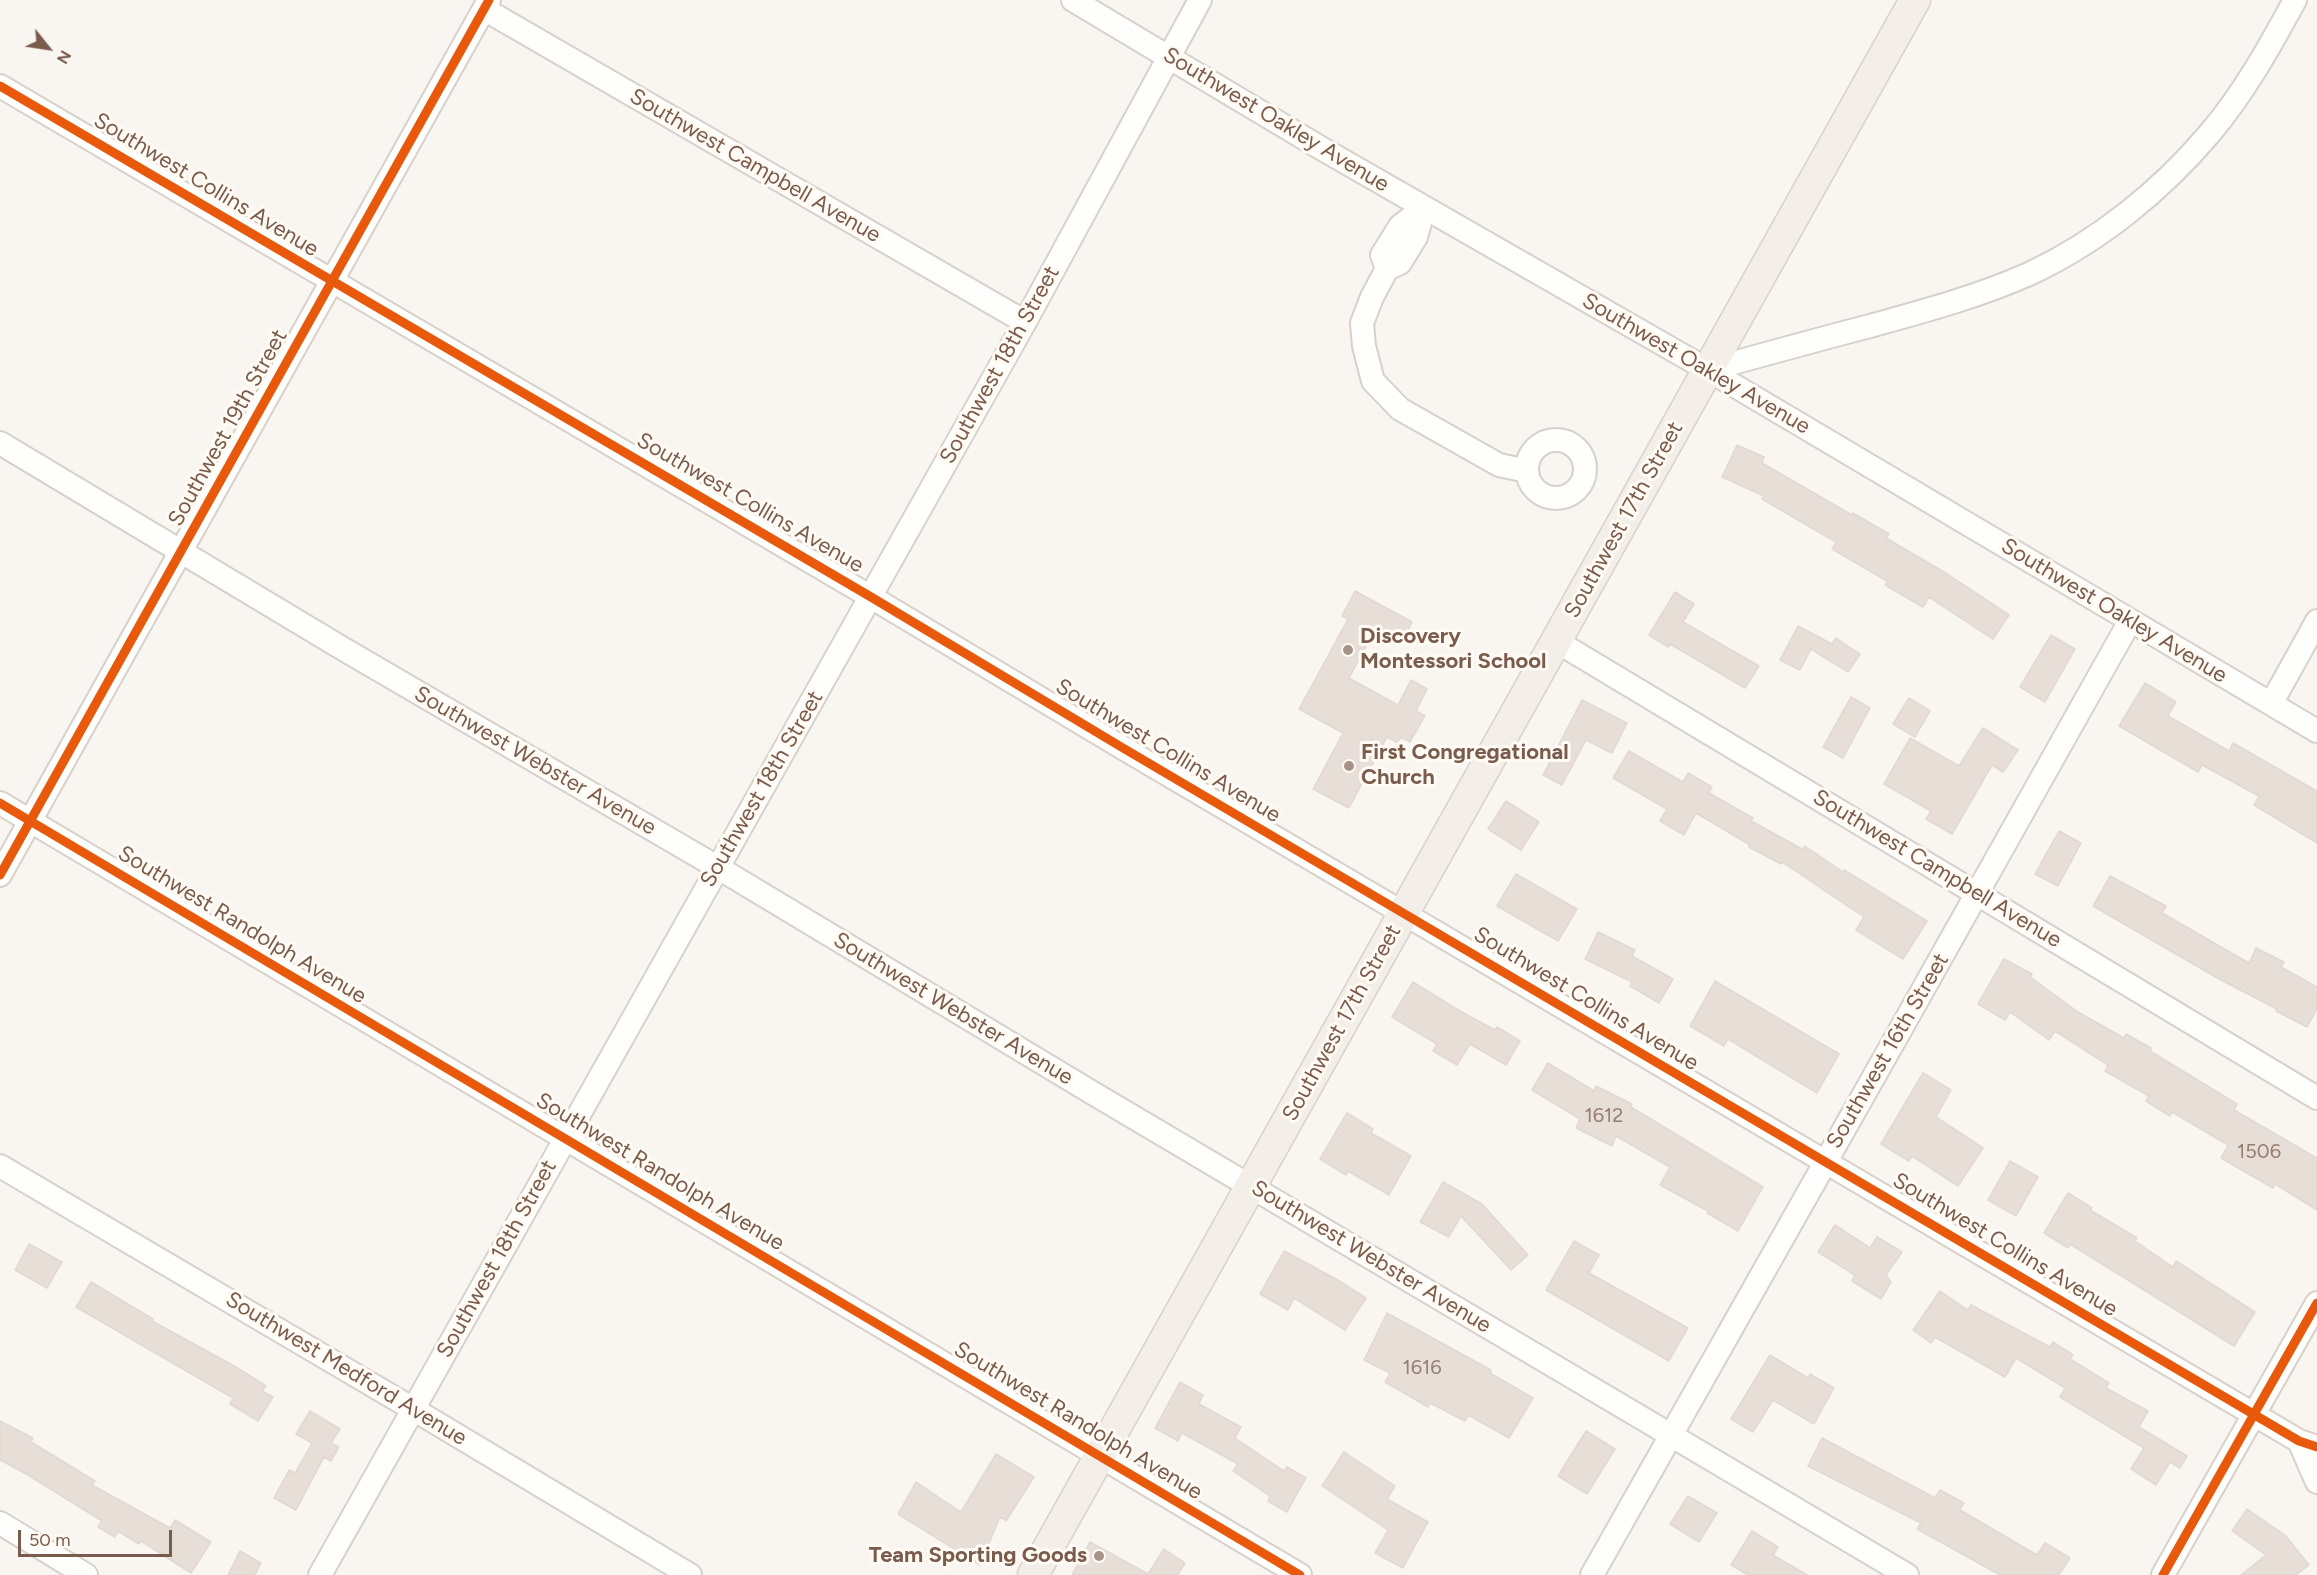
<!DOCTYPE html>
<html>
<head>
<meta charset="utf-8">
<style>
  body { margin:0 }
  #map { position:relative; width:2317px; height:1575px; overflow:hidden; background:#f9f5f0; font-family:Figtree,sans-serif }
  canvas { display:block }
  .north { position:absolute; left:18px; top:18px; width:60px; height:60px; -webkit-text-stroke:4px #fffaf3; paint-order:stroke; rotate:120deg; font-size:16px; font-weight:700; line-height:24px; text-align:center; color:#7a5c4d }
  .north::after { content:''; display:block; margin:auto; width:21px; height:27px; background:#7a5c4d; clip-path:polygon(50% 0,100% 100%,50% 72%,0 100%) }
  .scale { position:absolute; left:18px; top:1530px; width:154px; height:27px; box-sizing:border-box; border:3px solid #7a5c4d; border-top:0; padding-left:8px; font-size:18px; line-height:21px; white-space:nowrap; color:#7a5c4d; -webkit-text-stroke:4px #fffaf3; paint-order:stroke }
</style>
</head>
<body>
<div id="map">
<canvas width="2317" height="1575"></canvas>
<div class="north">N</div>
<div class="scale">50 m</div>
</div>
<script>
const context = document.querySelector('canvas').getContext('2d');
context.lineJoin = 'round';
function paint(path, color) { context.fillStyle = color; context.fill(path, 'evenodd'); }
function stroke(path, color, width, dash) { context.strokeStyle = color; context.lineWidth = width; context.lineCap = dash ? 'butt' : 'round'; context.setLineDash(dash || []); context.stroke(path); }
function drawText(font, color, halo, rows, align = 'center') {
  context.font = font + ' Figtree,sans-serif'; context.lineWidth = 6; context.setLineDash([]); context.textBaseline = 'middle'; context.strokeStyle = halo; context.fillStyle = color; for (const [text, x, y, turn = 0] of rows) {
    context.save(); context.translate(x, y); context.rotate((+turn || 0) * Math.PI / 180); context.textAlign = isNaN(turn) ? turn : align; if (halo) context.strokeText(text, 0, 0); context.fillText(text, 0, 0); context.restore();
  }
}
const building = new Path2D(`
  M 1737,445 L 1764,457 L 1762,463 L 1852,515 L 1853,513 L 1889,534 L 1886,538 L 1944,572 L 2009,615 L 1993,639 L 1929,597 L 1923,607 L 1885,585 L 1887,581 L 1832,549 L 1836,542 L 1762,499 L 1764,496 L 1722,477 Z
  M 1355,591 L 1412,622 L 1403,640 L 1377,626 L 1349,678 L 1398,705 L 1411,680 L 1427,689 L 1416,711 L 1425,716 L 1410,742 L 1401,737 L 1398,743 L 1387,737 L 1349,808 L 1313,789 L 1343,733 L 1299,709 L 1348,619 L 1342,616 Z
  M 1675,592 L 1694,604 L 1683,622 L 1759,666 L 1745,688 L 1670,644 L 1668,647 L 1649,635 Z
  M 1798,626 L 1832,644 L 1836,638 L 1860,654 L 1848,672 L 1811,649 L 1800,670 L 1780,660 Z
  M 2051,635 L 2075,649 L 2045,702 L 2020,687 Z
  M 2145,683 L 2176,702 L 2168,716 L 2229,751 L 2233,743 L 2317,791 L 2317,843 L 2254,805 L 2259,796 L 2202,765 L 2198,772 L 2119,726 Z
  M 1851,697 L 1870,708 L 1843,758 L 1823,747 Z
  M 1909,698 L 1930,711 L 1915,737 L 1893,724 Z
  M 1582,700 L 1627,723 L 1612,753 L 1586,740 L 1562,785 L 1543,775 Z
  M 1983,728 L 2018,750 L 2003,772 L 1992,765 L 1952,834 L 1926,819 L 1931,811 L 1884,784 L 1910,738 L 1959,766 Z
  M 1629,751 L 1683,782 L 1688,773 L 1712,787 L 1709,793 L 1753,818 L 1751,821 L 1802,849 L 1805,846 L 1843,872 L 1844,870 L 1927,921 L 1903,959 L 1856,930 L 1864,917 L 1782,862 L 1781,864 L 1749,847 L 1750,845 L 1696,813 L 1684,835 L 1660,821 L 1667,809 L 1613,778 Z
  M 1506,801 L 1539,822 L 1521,850 L 1488,829 Z
  M 2059,831 L 2081,843 L 2058,886 L 2035,874 Z
  M 1516,874 L 1577,909 L 1558,941 L 1497,906 Z
  M 2110,876 L 2166,906 L 2162,913 L 2249,963 L 2256,948 L 2284,962 L 2281,967 L 2317,987 L 2317,1009 L 2307,1027 L 2276,1011 L 2277,1009 L 2219,979 L 2093,906 Z
  M 1598,932 L 1635,950 L 1632,956 L 1673,979 L 1659,1003 L 1630,986 L 1632,982 L 1585,959 Z
  M 2004,959 L 2032,974 L 2030,977 L 2078,1012 L 2124,1038 L 2126,1034 L 2151,1048 L 2150,1051 L 2237,1104 L 2234,1110 L 2317,1158 L 2317,1210 L 2275,1184 L 2273,1188 L 2221,1158 L 2228,1145 L 2172,1112 L 2170,1116 L 2146,1101 L 2149,1096 L 2105,1071 L 2108,1065 L 2055,1031 L 2049,1040 L 2010,1012 L 2005,1020 L 1978,1004 Z
  M 1715,981 L 1839,1054 L 1817,1093 L 1728,1039 L 1724,1046 L 1690,1026 Z
  M 1413,982 L 1458,1010 L 1495,1030 L 1497,1027 L 1520,1041 L 1506,1065 L 1470,1044 L 1457,1065 L 1433,1051 L 1437,1044 L 1392,1017 Z
  M 1548,1063 L 1594,1091 L 1596,1086 L 1632,1104 L 1631,1107 L 1763,1187 L 1738,1231 L 1707,1213 L 1708,1211 L 1660,1185 L 1670,1167 L 1616,1136 L 1612,1146 L 1576,1128 L 1580,1119 L 1532,1090 Z
  M 1923,1073 L 1951,1090 L 1936,1117 L 1983,1148 L 1958,1186 L 1912,1156 L 1909,1161 L 1881,1144 Z
  M 1347,1113 L 1373,1129 L 1371,1133 L 1411,1156 L 1389,1195 L 1348,1171 L 1346,1175 L 1320,1159 Z
  M 2010,1161 L 2038,1177 L 2016,1216 L 1988,1200 Z
  M 1443,1182 L 1482,1204 L 1528,1255 L 1511,1270 L 1461,1216 L 1449,1237 L 1420,1222 Z
  M 2068,1193 L 2092,1208 L 2090,1210 L 2137,1238 L 2135,1241 L 2173,1267 L 2176,1261 L 2255,1312 L 2234,1346 L 2070,1244 L 2068,1248 L 2044,1233 Z
  M 1835,1225 L 1870,1248 L 1877,1237 L 1902,1252 L 1886,1275 L 1891,1282 L 1881,1299 L 1852,1281 L 1855,1275 L 1818,1252 Z
  M 1574,1241 L 1599,1255 L 1589,1273 L 1688,1328 L 1669,1361 L 1546,1290 Z
  M 29,1244 L 62,1262 L 47,1288 L 15,1270 Z
  M 1284,1251 L 1336,1279 L 1366,1298 L 1345,1330 L 1294,1298 L 1288,1310 L 1260,1294 Z
  M 91,1282 L 153,1319 L 152,1321 L 236,1367 L 266,1386 L 262,1391 L 273,1397 L 258,1421 L 230,1404 L 233,1398 L 76,1307 Z
  M 1940,1291 L 1968,1310 L 1971,1305 L 2050,1347 L 2053,1342 L 2073,1355 L 2070,1359 L 2109,1383 L 2106,1388 L 2148,1411 L 2139,1427 L 2187,1456 L 2180,1468 L 2170,1462 L 2156,1485 L 2131,1469 L 2144,1448 L 2060,1397 L 2065,1388 L 2016,1358 L 2005,1377 L 1935,1337 L 1931,1343 L 1913,1330 Z
  M 1387,1313 L 1491,1370 L 1490,1373 L 1533,1398 L 1509,1438 L 1468,1415 L 1465,1421 L 1430,1403 L 1428,1407 L 1385,1382 L 1390,1373 L 1364,1360 Z
  M 1770,1355 L 1808,1378 L 1810,1374 L 1834,1388 L 1814,1424 L 1773,1400 L 1753,1432 L 1731,1419 Z
  M 1180,1382 L 1203,1395 L 1199,1404 L 1241,1427 L 1235,1438 L 1284,1471 L 1287,1467 L 1306,1478 L 1287,1512 L 1268,1501 L 1270,1496 L 1233,1471 L 1238,1464 L 1182,1433 L 1178,1441 L 1155,1428 Z
  M 310,1411 L 340,1429 L 331,1443 L 339,1447 L 331,1461 L 324,1457 L 296,1510 L 274,1498 L 289,1470 L 295,1473 L 312,1443 L 296,1434 Z
  M 0,1421 L 33,1438 L 31,1442 L 95,1481 L 92,1485 L 170,1528 L 175,1520 L 211,1542 L 191,1573 L 141,1541 L 139,1544 L 118,1531 L 115,1537 L 98,1527 L 102,1521 L 28,1475 L 0,1460 Z
  M 1586,1431 L 1615,1449 L 1587,1494 L 1558,1476 Z
  M 1822,1438 L 1935,1498 L 1940,1490 L 1964,1503 L 1960,1510 L 2037,1555 L 2045,1543 L 2070,1558 L 2059,1575 L 2000,1575 L 1917,1529 L 1921,1523 L 1808,1466 Z
  M 1344,1452 L 1395,1486 L 1387,1499 L 1428,1522 L 1403,1568 L 1375,1553 L 1388,1530 L 1322,1486 Z
  M 996,1454 L 1034,1477 L 1006,1521 L 1000,1517 L 980,1565 L 898,1514 L 916,1482 L 961,1512 Z
  M 1688,1496 L 1717,1513 L 1699,1542 L 1670,1524 Z
  M 2247,1509 L 2285,1535 L 2309,1565 L 2296,1575 L 2241,1575 L 2266,1555 L 2232,1531 Z
  M 1752,1531 L 1778,1547 L 1773,1555 L 1807,1575 L 1748,1575 L 1731,1565 Z
  M 1090,1542 L 1148,1574 L 1164,1549 L 1185,1563 L 1178,1575 L 1072,1575 Z
  M 240,1551 L 261,1563 L 255,1575 L 228,1575 Z`);
const minor = new Path2D(`
  M 1073,0 L 1319,147 L 1708,370 L 2317,731
  M 484,9 L 1025,322
  M 0,86 L 871,597 L 1123,748 L 2299,1441 L 2317,1447
  M 1424,208 L 1416,237 L 1400,263 L 1387,269 L 1372,297 L 1362,323 L 1364,346 L 1373,381 L 1400,409 L 1499,465 L 1527,471
  M 1387,269 L 1382,255 L 1400,226 L 1424,208
  M 1708,370 C 1762,355 1816,340 1870,326 C 1924,311 1977,297 2029,274 C 2098,242 2161,191 2210,133 C 2244,93 2270,46 2295,0
  M1527 469a29 29 0 1 1 58 0a29 29 0 1 1-58 0Z
  M 0,443 L 340,647 L 717,867 L 1091,1092 L 1907,1575
  M 1556,641 L 2317,1098
  M 2271,704 L 2317,621
  M 0,803 L 1300,1575
  M 0,875 L 489,0
  M 0,1166 L 413,1409 L 690,1575
  M 2299,1441 L 2317,1482
  M 0,1523 L 86,1575
  M 320,1575 L 1025,322 L 1200,0
  M 1592,1575 L 1902,1027 L 2130,621
  M 2163,1575 L 2317,1303`);
const major = new Path2D(`
  M 1033,1575 L 1915,0`);
const cycleway = new Path2D(`
  M 0,86 L 871,597 L 1123,748 L 2299,1441 L 2317,1447
  M 0,803 L 1300,1575
  M 0,875 L 489,0
  M 2163,1575 L 2317,1303`);
const markers = [
  [1348,650,6,"#a69286"],
  [1349,766,6,"#a69286"],
  [1099,1556,6,"#a69286"]
];
const numberNames = [
  ["1612",1604,1116],
  ["1506",2259,1152],
  ["1616",1422,1368]
];
const streetNames = [
  ["Southwest Oakley Avenue",1276,120,31],
  ["Southwest Campbell Avenue",755,166,30],
  ["Southwest Collins Avenue",206,185,31],
  ["Southwest Oakley Avenue",1696,364,30],
  ["Southwest 18th Street",1000,365,-61],
  ["Southwest 19th Street",228,428,-61],
  ["Southwest Collins Avenue",750,503,30],
  ["Southwest 17th Street",1624,520,-61],
  ["Southwest Oakley Avenue",2114,611,31],
  ["Southwest Collins Avenue",1168,751,31],
  ["Southwest Webster Avenue",535,761,30],
  ["Southwest 18th Street",762,789,-60],
  ["Southwest Campbell Avenue",1937,869,31],
  ["Southwest Randolph Avenue",242,925,31],
  ["Southwest Collins Avenue",1586,999,31],
  ["Southwest Webster Avenue",953,1009,31],
  ["Southwest 17th Street",1342,1023,-61],
  ["Southwest 16th Street",1888,1051,-60],
  ["Southwest Randolph Avenue",660,1172,31],
  ["Southwest Collins Avenue",2005,1245,31],
  ["Southwest Webster Avenue",1371,1257,31],
  ["Southwest 18th Street",497,1259,-61],
  ["Southwest Medford Avenue",346,1369,31],
  ["Southwest Randolph Avenue",1078,1421,31]
];
const poiNames = [
  ["Discovery",1360,637],
  ["Montessori School",1360,662],
  ["First Congregational",1361,753],
  ["Church",1361,778],
  ["Team Sporting Goods",1087,1556,"right"]
];
paint(building, '#e6ded7');
stroke(building, '#e2d8d2', 1.5);
stroke(minor, '#d7d1cb', 26);
stroke(major, '#dad1cc', 33);
stroke(minor, '#fefefd', 22);
stroke(major, '#f3eee8', 30);
stroke(cycleway, '#e8590c', 9);
for (const [x, y, r, color] of markers) { const dot = new Path2D(); dot.arc(x, y, r, 0, 2 * Math.PI); context.fillStyle = color; context.fill(dot); stroke(dot, '#fffaf3', 2); }
drawText('20px', '#977e72', null, numberNames);
drawText('22px', '#7a5c4d', '#fffaf3', streetNames);
drawText('bold 22px', '#7a5c4d', '#fffaf3', poiNames, 'left');
</script>
</body>
</html>
